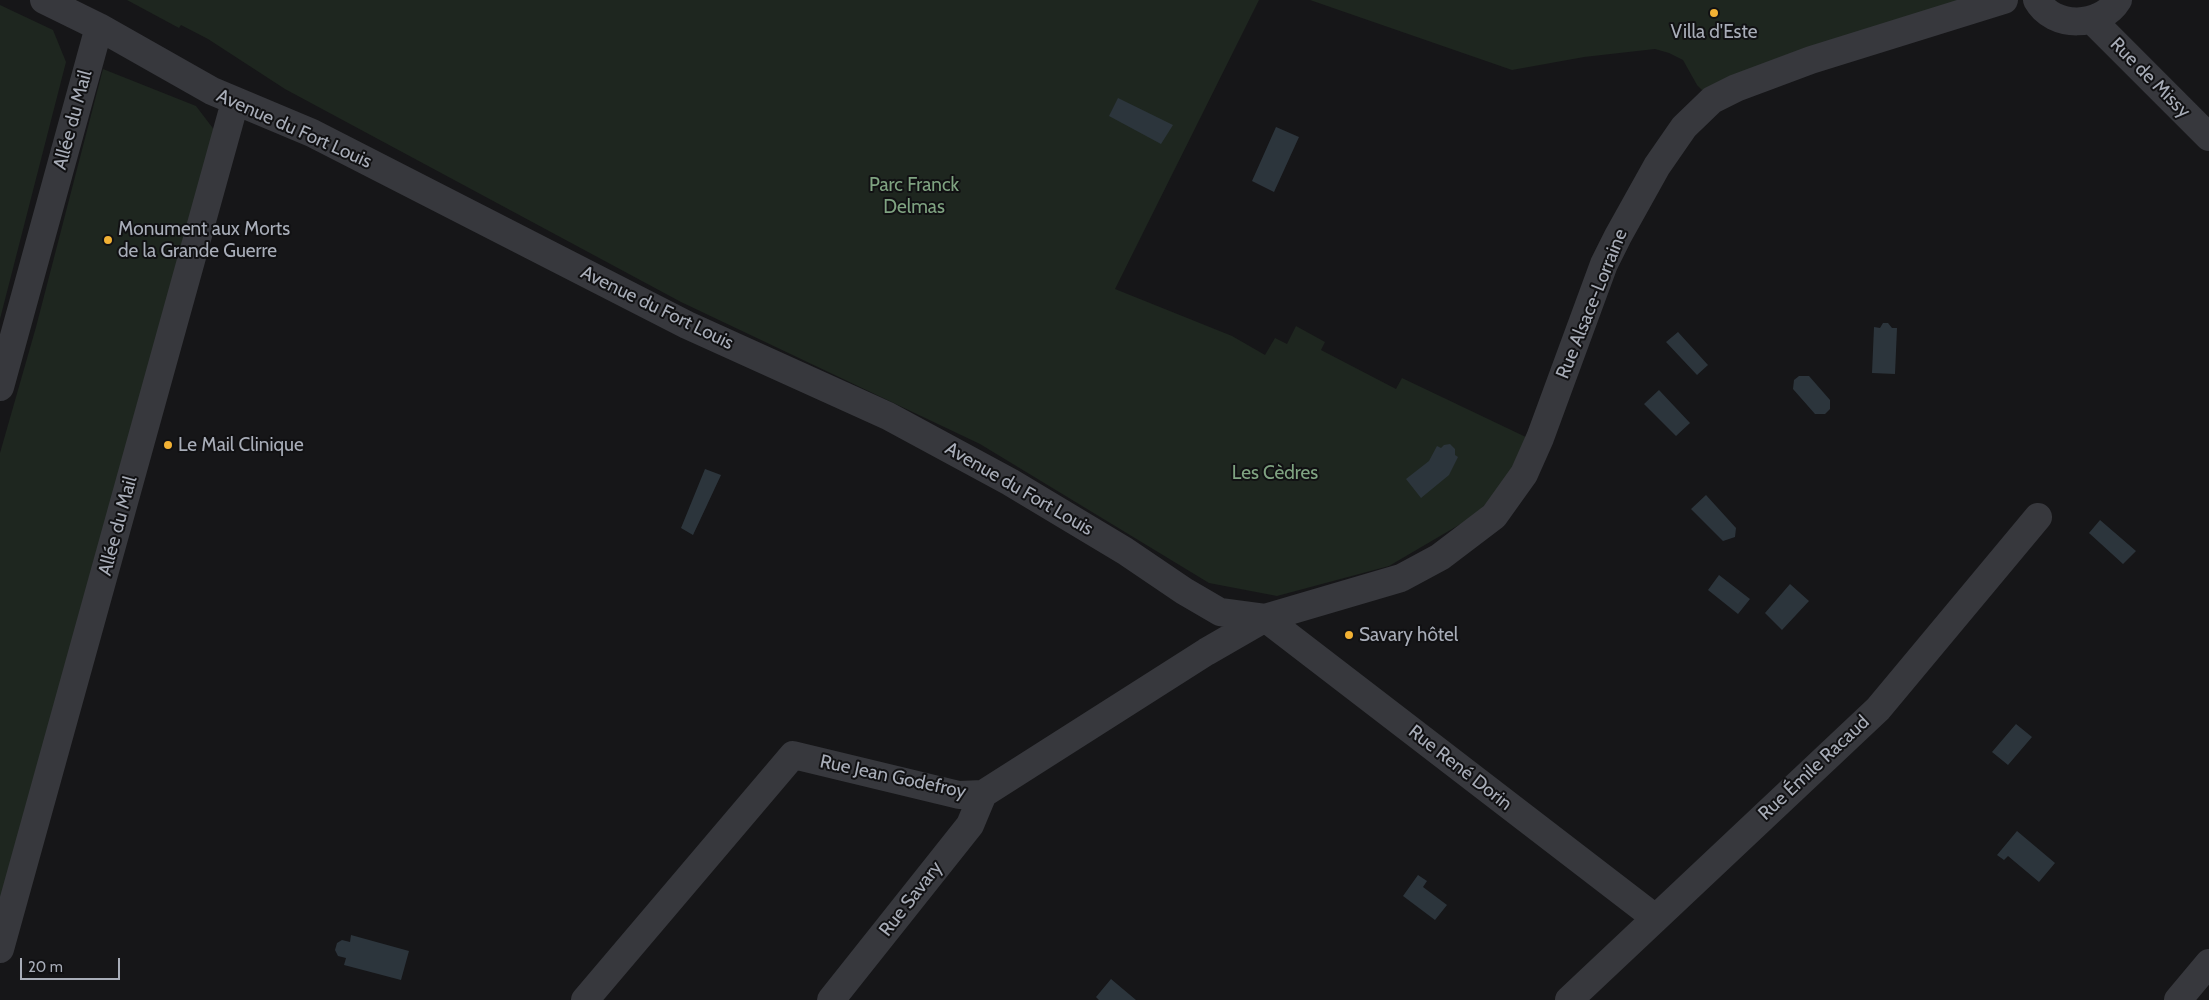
<!DOCTYPE html>
<html>
<head>
<meta charset="utf-8">
<style>
  body { margin:0 }
  #map { position:relative; width:2209px; height:1000px; overflow:hidden; background:#161618; font-family:Cabin,sans-serif }
  canvas { display:block }
  .scale { position:absolute; left:20px; top:958px; width:100px; height:22px; box-sizing:border-box; border:2px solid #a8adb8; border-top:0; padding-left:6px; font-size:15px; line-height:18px; white-space:nowrap; color:#a8adb8; -webkit-text-stroke:4px #111113; paint-order:stroke }
</style>
</head>
<body>
<div id="map">
<canvas width="2209" height="1000"></canvas>
<div class="scale">20 m</div>
</div>
<script>
const context = document.querySelector('canvas').getContext('2d');
context.lineJoin = 'round';
function paint(path, color) { context.fillStyle = color; context.fill(path, 'evenodd'); }
function stroke(path, color, width, dash) { context.strokeStyle = color; context.lineWidth = width; context.lineCap = dash ? 'butt' : 'round'; context.setLineDash(dash || []); context.stroke(path); }
function drawText(font, color, halo, rows, align = 'center') {
  context.font = font + ' Cabin,sans-serif'; context.lineWidth = 4; context.setLineDash([]); context.textBaseline = 'middle'; context.strokeStyle = halo; context.fillStyle = color; for (const [text, x, y, turn = 0] of rows) {
    context.save(); context.translate(x, y); context.rotate((+turn || 0) * Math.PI / 180); context.textAlign = isNaN(turn) ? turn : align; if (halo) context.strokeText(text, 0, 0); context.fillText(text, 0, 0); context.restore();
  }
}
const green = new Path2D(`
  M 127,0 L 1259,0 L 1115,289 L 1232,336 L 1265,355 L 1275,338 L 1287,344 L 1296,326 L 1325,342 L 1321,350 L 1396,389 L 1402,378 L 1530,439 L 1513,478 L 1481,512 L 1389,566 L 1277,596 L 1209,583 L 980,444 L 681,302 L 285,89 L 208,39 L 181,25 L 179,28 Z
  M 1310,0 L 2004,0 L 1712,100 L 1697,85 L 1683,60 L 1669,53 L 1655,49 L 1584,57 L 1512,70 Z
  M 0,5 L 53,30 L 66,62 L 0,319 Z
  M 103,69 L 196,106 L 215,131 L 0,908 L 0,453 L 36,327 Z`);
const water = new Path2D(`
  M 1118,98 L 1173,125 L 1161,144 L 1109,116 Z
  M 1276,127 L 1299,137 L 1274,192 L 1252,181 Z
  M 1883,323 L 1888,323 L 1892,328 L 1897,328 L 1895,374 L 1872,373 L 1874,327 L 1880,328 Z
  M 1678,332 L 1708,365 L 1697,375 L 1666,342 Z
  M 1799,376 L 1809,376 L 1830,400 L 1830,409 L 1825,414 L 1815,414 L 1793,389 L 1794,380 Z
  M 1659,390 L 1690,423 L 1676,436 L 1644,404 Z
  M 1450,444 L 1455,449 L 1455,455 L 1458,457 L 1449,475 L 1421,498 L 1406,479 L 1429,461 L 1437,446 L 1441,448 L 1444,445 Z
  M 705,469 L 721,475 L 693,535 L 681,528 Z
  M 1706,495 L 1736,528 L 1735,537 L 1723,541 L 1691,509 Z
  M 2100,520 L 2136,551 L 2123,564 L 2089,533 Z
  M 1719,575 L 1750,599 L 1738,614 L 1708,590 Z
  M 1790,584 L 1809,601 L 1782,630 L 1765,613 Z
  M 2016,724 L 2032,737 L 2008,765 L 1992,752 Z
  M 2017,831 L 2055,863 L 2039,882 L 2008,856 L 2004,860 L 1997,855 Z
  M 1418,875 L 1427,881 L 1423,887 L 1447,905 L 1435,920 L 1403,896 Z
  M 351,935 L 409,951 L 401,980 L 344,965 L 346,958 L 338,956 L 335,950 L 337,943 L 342,940 L 350,942 Z
  M 1111,979 L 1136,1000 L 1099,1000 L 1096,997 Z`);
const minor = new Path2D(`
  M 44,0 L 99,27 L 212,91 L 312,133 L 687,325 L 888,416 L 1010,482 L 1125,551 L 1184,591 L 1220,612 L 1265,618 L 1654,917
  M 2037,0 C 2053,29 2101,28 2118,0
  M 2092,20 L 2209,137
  M 0,387 L 99,27
  M 0,949 L 235,102
  M 585,1000 L 793,755 L 959,795 L 983,794 L 1206,652 L 1265,618 L 1401,578 L 1440,557 L 1494,516 L 1524,474 L 1540,438 L 1604,264 L 1618,236 L 1657,166 L 1684,127 L 1712,100 L 1736,88 L 1811,60 L 2004,0
  M 831,1000 L 970,825 L 983,794
  M 1569,1000 L 1878,709 L 2038,517
  M 2178,1000 L 2209,963`);
const markers = [
  [1714,13,5,"#f2b134"],
  [108,240,5,"#f2b134"],
  [168,445,5,"#f2b134"],
  [1349,635,5,"#f2b134"]
];
const poiNames = [
  ["Villa d'Este",1714,32,"center"],
  ["Monument aux Morts",118,229],
  ["de la Grande Guerre",118,251],
  ["Le Mail Clinique",178,445],
  ["Savary hôtel",1359,635]
];
const streetNames = [
  ["Rue de Missy",2150,78,45],
  ["Allée du Mail",73,120,-75],
  ["Avenue du Fort Louis",294,129,24],
  ["Rue Alsace-Lorraine",1592,304,-68],
  ["Avenue du Fort Louis",657,308,26],
  ["Avenue du Fort Louis",1019,489,30],
  ["Allée du Mail",118,526,-75],
  ["Rue René Dorin",1460,768,38],
  ["Rue Émile Racaud",1814,768,-43],
  ["Rue Jean Godefroy",893,777,12],
  ["Rue Savary",911,899,-52]
];
const parkNames = [
  ["Parc Franck",914,185],
  ["Delmas",914,207],
  ["Les Cèdres",1275,473]
];
paint(green, '#1e261f');
paint(water, '#2c353c');
stroke(minor, '#37383d', 28);
for (const [x, y, r, color] of markers) { const dot = new Path2D(); dot.arc(x, y, r, 0, 2 * Math.PI); context.fillStyle = color; context.fill(dot); stroke(dot, '#111113', 2); }
drawText('19px', '#a8adb8', '#111113', poiNames, 'left');
drawText('19px', '#a8adb8', '#111113', streetNames);
drawText('19px', '#7fa381', '#111113', parkNames);
</script>
</body>
</html>
